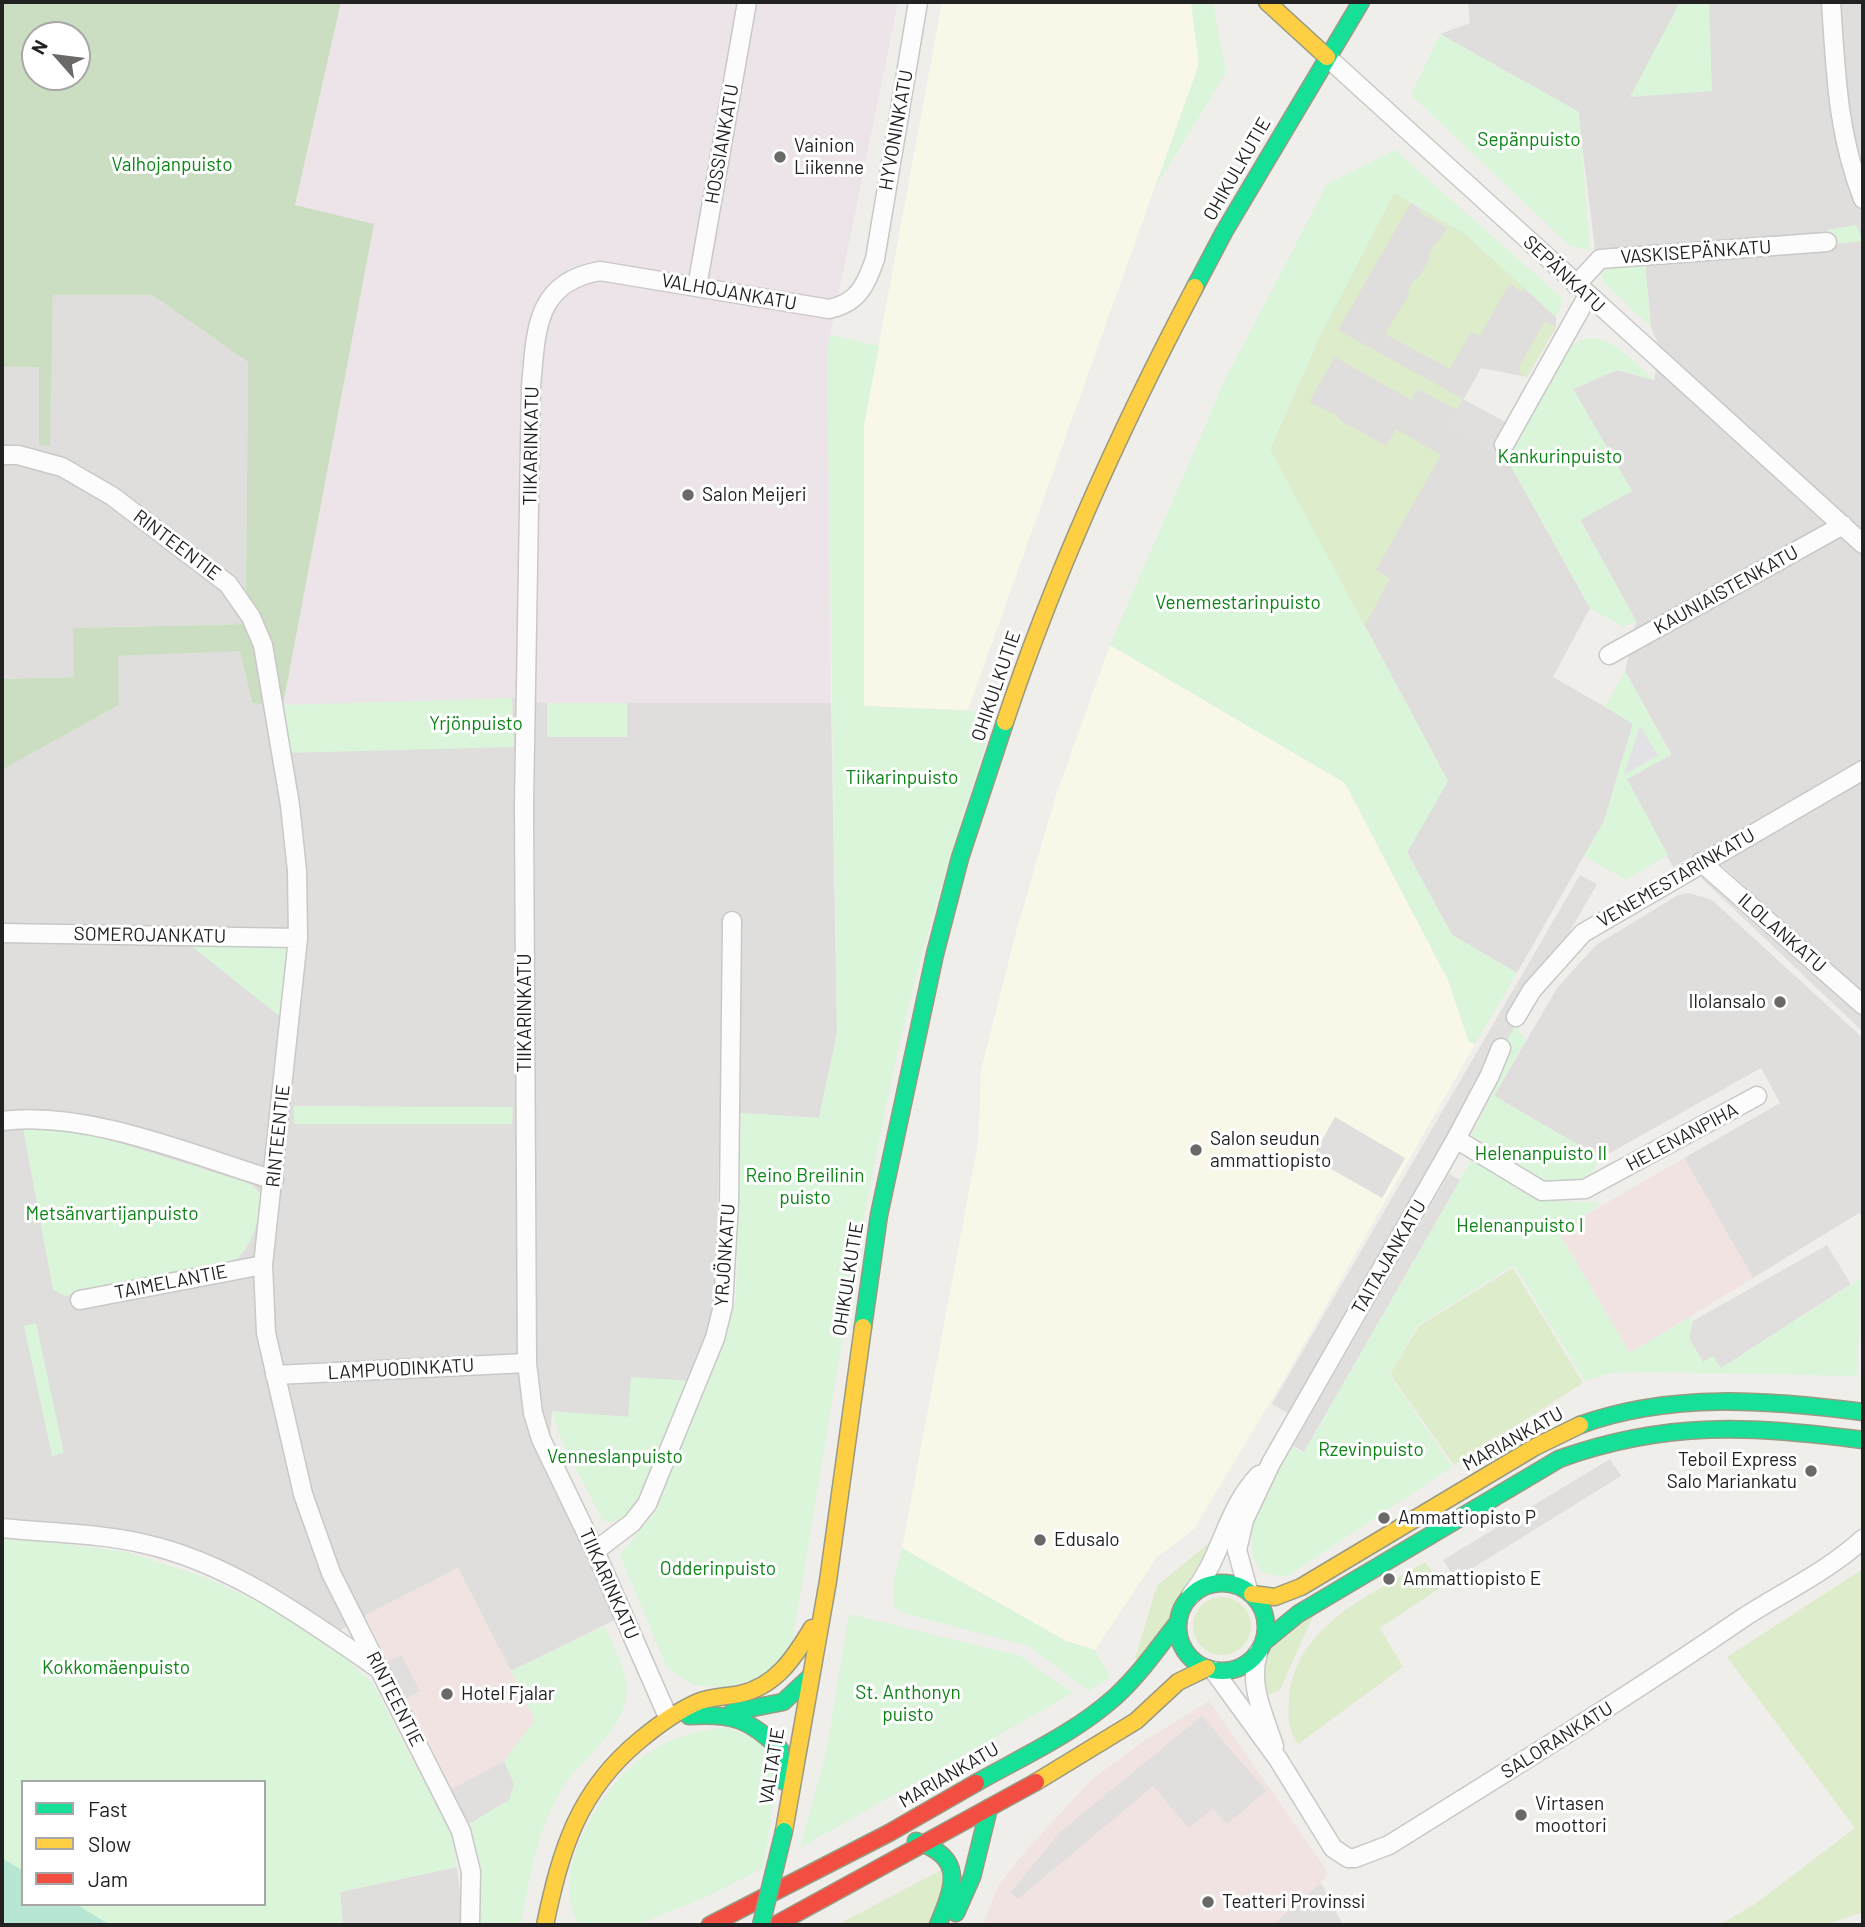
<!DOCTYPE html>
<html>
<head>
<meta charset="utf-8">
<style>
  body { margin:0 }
  #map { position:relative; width:1865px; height:1927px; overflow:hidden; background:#f0eeeb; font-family:Barlow,sans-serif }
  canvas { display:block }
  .frame { position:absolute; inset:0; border:4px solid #222; pointer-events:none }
  .legend { position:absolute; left:21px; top:1780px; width:245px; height:126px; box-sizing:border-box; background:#fff; border:2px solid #a7a7a7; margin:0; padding:9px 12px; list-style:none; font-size:21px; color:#222 }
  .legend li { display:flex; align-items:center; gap:14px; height:35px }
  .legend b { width:35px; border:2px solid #a7a7a7 }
  .north { position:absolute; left:21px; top:21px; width:70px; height:70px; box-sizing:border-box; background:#fff; border:2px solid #a7a7a7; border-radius:50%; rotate:298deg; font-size:19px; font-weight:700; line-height:28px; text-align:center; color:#222 }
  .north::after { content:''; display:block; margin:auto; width:24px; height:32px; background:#6a6968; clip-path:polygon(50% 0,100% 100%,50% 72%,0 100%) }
</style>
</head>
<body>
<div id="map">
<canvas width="1865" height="1927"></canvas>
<div class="frame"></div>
<ul class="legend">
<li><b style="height:9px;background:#16e098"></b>Fast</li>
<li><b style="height:9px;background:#ffcf43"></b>Slow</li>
<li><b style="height:9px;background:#f24e42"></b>Jam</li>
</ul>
<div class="north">N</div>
</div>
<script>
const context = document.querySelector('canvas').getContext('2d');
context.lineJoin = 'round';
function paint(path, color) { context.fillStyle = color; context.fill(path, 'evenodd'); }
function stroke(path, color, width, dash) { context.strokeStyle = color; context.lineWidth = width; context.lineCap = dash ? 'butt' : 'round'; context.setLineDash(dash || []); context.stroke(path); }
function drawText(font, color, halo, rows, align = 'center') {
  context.font = font + ' Barlow,sans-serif'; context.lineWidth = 6; context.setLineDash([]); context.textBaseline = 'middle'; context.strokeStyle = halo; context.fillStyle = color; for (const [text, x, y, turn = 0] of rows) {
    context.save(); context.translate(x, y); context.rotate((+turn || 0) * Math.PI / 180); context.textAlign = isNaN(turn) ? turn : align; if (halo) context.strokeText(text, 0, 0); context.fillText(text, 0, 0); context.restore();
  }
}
const residential = new Path2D(`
  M 1468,2 L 1863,2 L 1863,994 L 1706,851 L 1707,848 L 1673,867 L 1627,779 L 1671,754 L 1625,671 L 1636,621 L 1580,519 L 1632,491 L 1573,389 L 1617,370 L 1654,380 L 1660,348 L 1651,327 L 1645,264 L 1597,265 L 1578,112 L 1440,34 L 1470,23 Z
  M 1394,193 L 1465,234 L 1556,317 L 1556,327 L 1527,377 L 1481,368 L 1449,426 L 1506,457 L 1590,608 L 1553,677 L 1633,723 L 1604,821 L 1517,973 L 1452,935 L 1407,852 L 1448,781 L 1270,450 L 1321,334 Z
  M 53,295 L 152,295 L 248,362 L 246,624 L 74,628 L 74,677 L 2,679 L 2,367 L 40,367 L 39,444 L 49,446 Z
  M 240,650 L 252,703 L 283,705 L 512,698 L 547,703 L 831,703 L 837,1033 L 819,1118 L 720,1112 L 715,1299 L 703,1353 L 691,1381 L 629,1417 L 552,1412 L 550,1437 L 633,1611 L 511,1671 L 458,1568 L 341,1630 L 279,1592 L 179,1544 L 136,1533 L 2,1520 L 2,770 L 119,705 L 118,656 Z
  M 1689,893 L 1712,900 L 1863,1038 L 1863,1216 L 1859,1213 L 1753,1278 L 1684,1158 L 1780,1103 L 1761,1068 L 1601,1158 L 1494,1096 L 1557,988 L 1596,945 L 1678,895 Z
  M 457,1867 L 464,1925 L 343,1925 L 340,1892 Z`);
const commercial = new Path2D(`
  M 1684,1158 L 1753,1278 L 1630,1353 L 1558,1231 Z
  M 458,1568 L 536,1720 L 504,1761 L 452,1789 L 365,1615 Z
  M 1209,1701 L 1328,1872 L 1321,1883 L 1343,1925 L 983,1925 L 998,1886 L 1024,1853 L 1091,1780 L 1144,1741 Z`);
const industrial = new Path2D(`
  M 341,2 L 898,2 L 827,351 L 831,703 L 547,703 L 512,698 L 283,705 L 374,225 L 295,205 Z`);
const education = new Path2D(`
  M 942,2 L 1191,2 L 1199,64 L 968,710 L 864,706 L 864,425 Z
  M 1110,645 L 1345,783 L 1448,980 L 1469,1041 L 1475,1044 L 1284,1379 L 1194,1529 L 1157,1557 L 1095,1650 L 1066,1641 L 902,1548 L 978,1143 L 981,1070 L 1016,932 L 1056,795 Z`);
const grass = new Path2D(`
  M 1394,193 L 1411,203 L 1338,330 L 1463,399 L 1457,410 L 1418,389 L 1411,400 L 1335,357 L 1309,402 L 1338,416 L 1338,419 L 1386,446 L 1396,429 L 1441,455 L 1376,570 L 1390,579 L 1364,627 L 1270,450 L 1321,334 Z
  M 1420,209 L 1465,234 L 1525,288 L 1523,292 L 1509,284 L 1480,336 L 1471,332 L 1450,369 L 1385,334 L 1410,293 L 1407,291 L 1415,278 L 1418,279 L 1430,257 L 1428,255 L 1436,242 L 1438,242 L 1447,228 L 1419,212 Z
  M 1545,321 L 1556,327 L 1527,377 L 1519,373 L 1521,363 Z
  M 1513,1268 L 1583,1383 L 1454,1465 L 1390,1374 L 1419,1326 Z
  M 1210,1542 L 1204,1574 L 1181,1598 L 1165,1629 L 1138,1661 L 1135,1658 L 1157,1586 Z
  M 1425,1562 L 1443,1586 L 1380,1628 L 1403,1667 L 1298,1744 C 1287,1728 1288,1716 1289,1698 C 1295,1626 1372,1594 1425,1562 Z
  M 1863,1569 L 1863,1912 L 1825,1925 L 1719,1925 L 1755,1904 L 1855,1828 L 1727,1657 Z
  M1193 1626a29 29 0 1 1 58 0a29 29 0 1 1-58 0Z
  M 1314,1614 L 1280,1690 L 1264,1697 L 1263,1656 Z
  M 943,1869 L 943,1896 L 928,1925 L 837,1925 Z`);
const forest = new Path2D(`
  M 2,2 L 341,2 L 295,205 L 374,224 L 283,705 L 264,626 L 246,596 L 248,362 L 152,295 L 53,295 L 50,446 L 39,445 L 39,367 L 2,367 ZM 35,35 L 77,35 L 77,77 L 35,77 Z
  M 246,624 L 258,647 L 270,705 L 252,703 L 240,651 L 118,656 L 119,705 L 2,770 L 2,679 L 74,677 L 73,628 Z`);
const park = new Path2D(`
  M 1191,2 L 1213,2 L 1226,73 L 1155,188 L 1199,64 Z
  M 1680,2 L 1709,2 L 1712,91 L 1630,97 Z
  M 1440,34 L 1579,112 L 1590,250 L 1570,246 L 1411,95 Z
  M 1395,150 L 1561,297 L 1561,305 L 1556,317 L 1465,234 L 1394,193 L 1321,334 L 1270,449 L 1448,781 L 1407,853 L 1452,935 L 1517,973 L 1475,1044 L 1469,1042 L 1448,980 L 1345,783 L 1110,645 L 1226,378 L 1327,184 Z
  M 1856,225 L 1863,241 L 1829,245 L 1827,230 Z
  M 1645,264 L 1651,327 L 1605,284 L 1597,265 Z
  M 830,335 L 879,346 L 864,425 L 864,706 L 996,712 C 953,845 911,979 884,1116 C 848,1290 822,1467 792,1643 L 769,1674 L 728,1687 L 693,1685 L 667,1668 L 620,1555 L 652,1516 L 715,1364 L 736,1300 L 741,1113 L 819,1118 L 837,1033 L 827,351 Z
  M 1590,338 C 1617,340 1634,362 1654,380 L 1617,370 L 1573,389 L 1632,491 L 1580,520 L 1636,621 L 1623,627 L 1590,608 L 1506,457 L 1563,353 L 1575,343 Z
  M 1625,671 L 1671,755 L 1627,779 L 1668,855 L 1626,880 L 1584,856 L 1604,821 L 1633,724 L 1605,707 Z
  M 512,698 L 514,747 L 285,753 L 283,705 Z
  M 547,703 L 627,703 L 627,737 L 547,737 Z
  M 181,938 L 289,942 L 287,1022 Z
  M 1511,1018 L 1526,1040 L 1494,1096 L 1601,1158 L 1582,1186 L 1544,1187 L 1468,1141 L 1490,1098 L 1476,1077 Z
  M 294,1106 L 513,1107 L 512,1124 L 294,1124 Z
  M 23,1128 L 94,1135 L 251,1184 L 262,1195 C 260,1219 251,1254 228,1265 L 65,1296 L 53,1290 Z
  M 1472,1159 L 1556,1201 L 1602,1203 L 1558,1232 L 1630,1353 L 1690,1317 L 1693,1321 L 1689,1338 L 1703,1361 L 1713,1356 L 1721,1368 L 1861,1278 L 1857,1376 L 1653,1372 L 1610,1373 L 1585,1381 L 1514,1265 L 1418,1325 L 1389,1374 L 1452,1467 L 1286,1577 L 1263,1573 C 1231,1535 1272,1483 1292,1447 L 1304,1453 Z
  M 36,1323 L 64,1453 L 52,1456 L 24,1326 Z
  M 631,1377 L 691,1381 L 635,1508 L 622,1523 L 603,1521 L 563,1444 L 552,1411 L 628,1417 Z
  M 2,1536 L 127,1552 L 204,1577 L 273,1609 L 322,1638 L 372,1682 L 451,1833 L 457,1867 L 340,1892 L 343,1925 L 2,1925 ZM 23,1782 L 264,1782 L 264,1904 L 23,1904 Z
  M 902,1548 L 1066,1641 L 1095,1650 L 1110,1677 L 1089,1691 L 1029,1646 L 902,1613 L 894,1606 L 894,1580 Z
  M 849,1614 L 1020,1656 L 1073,1693 L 800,1848 L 826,1753 Z
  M 605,1626 C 613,1646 630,1674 626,1697 C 620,1735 579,1760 560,1792 C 536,1834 529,1879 521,1925 L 479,1925 L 482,1880 L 469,1824 L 509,1800 L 514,1784 L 504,1761 L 535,1720 L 511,1671 Z
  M 728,1727 L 762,1743 L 779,1767 L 763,1868 L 711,1895 L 639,1924 L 580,1925 C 545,1876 604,1782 647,1754 C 673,1736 698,1731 728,1727 Z`);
const pitch = new Path2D(`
  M 2,1858 L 23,1871 L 23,1904 L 76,1904 L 110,1925 L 2,1925 Z`);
const parking = new Path2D(`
  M 1463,399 L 1511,425 L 1496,452 L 1448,426 Z
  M 1711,873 L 1863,1016 L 1863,1032 L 1700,877 Z
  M 1580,875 L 1597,884 L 1291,1415 L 1272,1404 Z
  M 1335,1117 L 1405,1158 L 1382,1198 L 1312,1158 Z
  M 1449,1174 L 1460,1180 L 1304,1452 L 1293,1446 Z
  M 1827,1245 L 1851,1284 L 1721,1368 L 1713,1356 L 1703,1362 L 1689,1338 L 1693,1321 Z
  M 1610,1459 L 1621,1476 L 1455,1579 L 1443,1560 Z
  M 401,1655 L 420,1691 L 405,1699 L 386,1662 Z
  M 1202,1716 L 1266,1791 L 1227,1824 L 1213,1808 L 1189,1828 L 1153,1786 L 1018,1899 L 1011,1892 L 1060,1832 Z
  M 504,1761 L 514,1784 L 509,1800 L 469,1824 L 452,1789 Z
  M 1321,1883 L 1343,1925 L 1272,1925 Z`);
const plaza = new Path2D(`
  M 1640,726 L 1658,755 L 1624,775 Z`);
const street = new Path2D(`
  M 1831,2 C 1836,73 1837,132 1863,199
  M 1327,57 L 1863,544
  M 1576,285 L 1600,259 L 1827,242
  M 697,287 L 747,2
  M 1504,445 L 1587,297
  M 2,455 L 18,455 L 62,467 L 112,496 L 228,584 L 251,617 L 263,645 L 290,805 L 297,871 L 298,938 L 263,1265 L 266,1333 L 303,1494 L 331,1573 L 461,1831 L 471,1872 L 470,1925
  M 1609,655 L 1843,525
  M 1701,862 L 1863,1005
  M 2,933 L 298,938
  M 1516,1017 L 1532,990 L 1583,933 L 1863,770
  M 2,1121 C 87,1110 192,1155 274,1180
  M 1456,1139 L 1542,1191 L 1585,1189 L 1757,1096
  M 80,1300 L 263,1265
  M 275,1375 L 527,1363
  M 2,1528 C 49,1533 99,1533 145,1544 C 230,1563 305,1618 376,1667
  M 595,1551 L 632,1523 L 647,1504 L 715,1338 L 723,1306 L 729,1202 L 732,921
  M 1248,1590 L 1237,1550 L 1244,1520 L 1271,1463 L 1456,1139 L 1490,1075 L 1501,1048
  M 1191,1595 C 1222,1559 1225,1510 1259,1475
  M 1258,1653 C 1248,1685 1264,1715 1274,1746
  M 1214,1671 L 1278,1759 L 1333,1848 L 1348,1858 L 1355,1858 L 1389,1845 C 1508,1771 1627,1697 1743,1618 C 1783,1592 1828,1571 1863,1539
  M 668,1717 L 595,1551 L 541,1439 L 533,1413 L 527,1363 L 524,805 L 531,387 C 536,333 534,282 600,271 L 829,309 C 858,303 866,285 875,259 L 918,2`);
const fast = new Path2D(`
  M 1195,287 L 1224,232 L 1361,2
  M 863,1327 L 879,1215 L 935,954 L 960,858 L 1005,722
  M 1580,1425 C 1670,1392 1769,1400 1863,1412
  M1178 1627a44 44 0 1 1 88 0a44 44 0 1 1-88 0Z
  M 1264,1642 L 1298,1614 L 1559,1459 C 1667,1420 1751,1426 1863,1440
  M 732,1712 L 783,1702 L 809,1678
  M 689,1716 C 732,1713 749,1719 780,1749 L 783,1781
  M 976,1783 C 1022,1757 1075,1733 1115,1697 C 1139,1675 1158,1648 1178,1622
  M 916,1841 C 965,1858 955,1884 938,1925
  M 956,1913 L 972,1877 L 989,1808`);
const slow = new Path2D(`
  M 1267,2 L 1327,57
  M 1005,722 C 1055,572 1121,427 1195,287
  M 1252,1594 L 1275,1597 L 1301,1587 L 1535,1447 L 1580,1425
  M 1036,1782 L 1136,1721 L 1178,1682 L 1207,1668
  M 784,1831 L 828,1581 L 863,1327
  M 545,1925 C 561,1849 578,1791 640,1740 C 658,1725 677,1711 698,1702 C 712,1696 726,1697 740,1694 C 776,1686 794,1658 812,1628`);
const jam = new Path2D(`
  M 710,1925 L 889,1833 L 976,1783
  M 775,1925 L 1036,1782`);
const fastBridge = new Path2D(`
  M 761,1925 L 784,1831`);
const markers = [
  [780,157,7,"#6a6968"],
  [688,495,7,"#6a6968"],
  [1780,1002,7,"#6a6968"],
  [1196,1150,7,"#6a6968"],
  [1811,1471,7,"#6a6968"],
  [1384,1518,7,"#6a6968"],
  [1040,1540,7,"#6a6968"],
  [1389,1579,7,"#6a6968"],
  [447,1694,7,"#6a6968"],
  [1521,1815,7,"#6a6968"],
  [1208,1902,7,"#6a6968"]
];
const streetNames = [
  ["HYVONINKATU",896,130,-80],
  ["HOSSIANKATU",722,144,-80],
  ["OHIKULKUTIE",1237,169,-60],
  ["VASKISEPÄNKATU",1696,252,-4],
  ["SEPÄNKATU",1564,274,43],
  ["VALHOJANKATU",729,292,10],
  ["TIIKARINKATU",531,446,-89],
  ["RINTEENTIE",177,545,37],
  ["KAUNIAISTENKATU",1726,590,-29],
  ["OHIKULKUTIE",996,686,-71],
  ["VENEMESTARINKATU",1676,878,-30],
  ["ILOLANKATU",1782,933,41],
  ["SOMEROJANKATU",150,935,1],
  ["TIIKARINKATU",525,1013,-90],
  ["RINTEENTIE",278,1136,-84],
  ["HELENANPIHA",1682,1137,-28],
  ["YRJÖNKATU",725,1255,-86],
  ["TAITAJANKATU",1389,1257,-60],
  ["OHIKULKUTIE",848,1279,-81],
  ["TAIMELANTIE",171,1282,-11],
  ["LAMPUODINKATU",401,1369,-3],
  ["MARIANKATU",1513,1439,-29],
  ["TIIKARINKATU",609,1584,66],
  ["RINTEENTIE",395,1699,63],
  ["SALORANKATU",1557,1740,-32],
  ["VALTATIE",772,1766,-81],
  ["MARIANKATU",949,1775,-30]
];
const parkNames = [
  ["Sepänpuisto",1529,140],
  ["Valhojanpuisto",172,165],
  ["Kankurinpuisto",1560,457],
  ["Venemestarinpuisto",1238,603],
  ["Yrjönpuisto",476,724],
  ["Tiikarinpuisto",902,778],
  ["Helenanpuisto II",1541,1154],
  ["Reino Breilinin",805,1176],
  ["puisto",805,1198],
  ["Metsänvartijanpuisto",112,1214],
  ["Helenanpuisto I",1520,1226],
  ["Rzevinpuisto",1371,1450],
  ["Venneslanpuisto",615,1457],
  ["Odderinpuisto",718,1569],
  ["Kokkomäenpuisto",116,1668],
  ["St. Anthonyn",908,1693],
  ["puisto",908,1715]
];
const poiNames = [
  ["Vainion",794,146],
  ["Liikenne",794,168],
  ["Salon Meijeri",702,495],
  ["Ilolansalo",1766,1002,"right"],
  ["Salon seudun",1210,1139],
  ["ammattiopisto",1210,1161],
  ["Teboil Express",1797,1460,"right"],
  ["Salo Mariankatu",1797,1482,"right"],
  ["Ammattiopisto P",1398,1518],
  ["Edusalo",1054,1540],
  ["Ammattiopisto E",1403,1579],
  ["Hotel Fjalar",461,1694],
  ["Virtasen",1535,1804],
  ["moottori",1535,1826],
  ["Teatteri Provinssi",1222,1902]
];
paint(residential, '#dfdedc');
paint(commercial, '#f1e3e1');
paint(industrial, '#ede4e9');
paint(education, '#f8f7e8');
paint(grass, '#ddeccb');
paint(forest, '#cbdec1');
paint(park, '#daf5da');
paint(pitch, '#b7e6d2');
paint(parking, '#e0dfde');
paint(plaza, '#e2e1e5');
stroke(street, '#c9c8c7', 21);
stroke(fast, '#999a82', 19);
stroke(slow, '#999a82', 19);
stroke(jam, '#999a82', 19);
stroke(street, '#fdfcfc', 18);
stroke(fast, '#16e098', 16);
stroke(slow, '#ffcf43', 16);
stroke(jam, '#f24e42', 16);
stroke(fastBridge, '#999a82', 19, []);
stroke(fastBridge, '#16e098', 16);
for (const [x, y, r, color] of markers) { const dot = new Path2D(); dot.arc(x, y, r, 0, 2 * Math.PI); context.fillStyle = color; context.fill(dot); stroke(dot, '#fff', 2.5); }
drawText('19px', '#222', '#fff', streetNames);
drawText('19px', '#0c8416', '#fff', parkNames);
drawText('19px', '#222', '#fff', poiNames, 'left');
</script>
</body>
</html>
